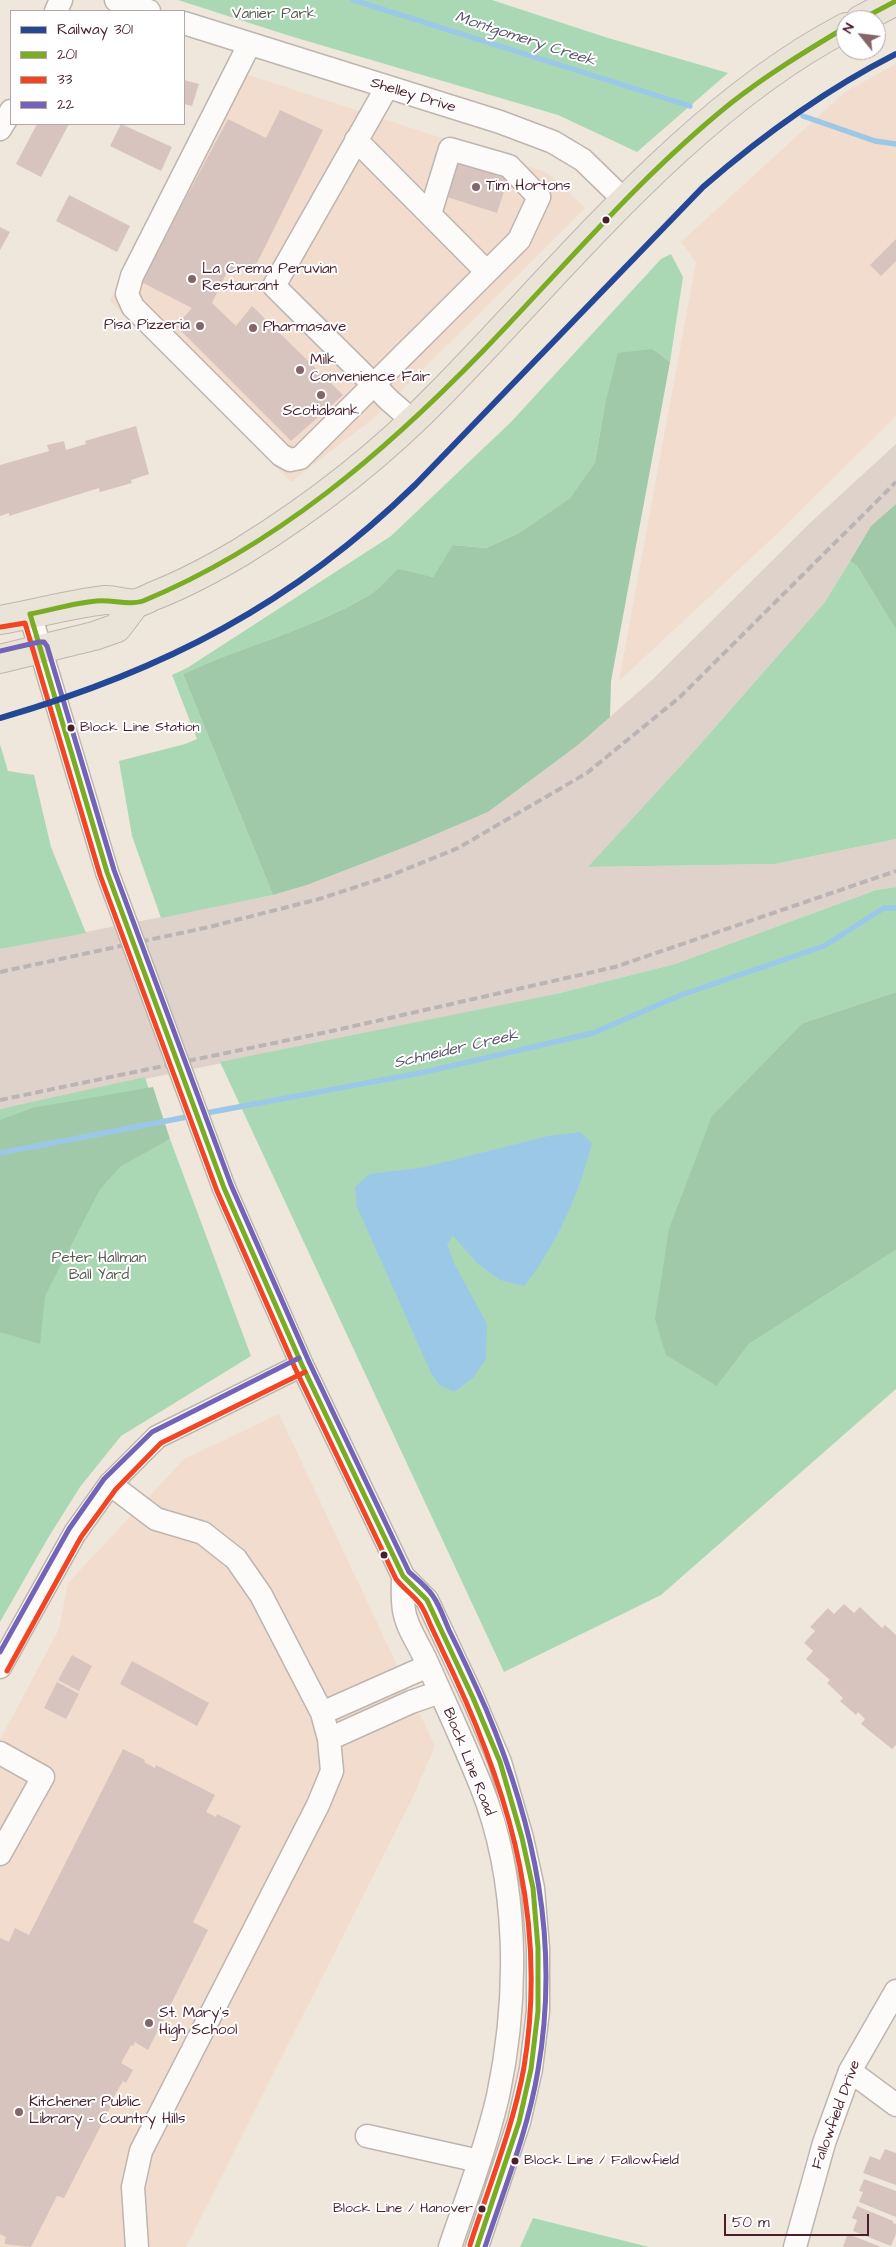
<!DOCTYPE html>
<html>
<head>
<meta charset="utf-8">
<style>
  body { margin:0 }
  #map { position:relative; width:896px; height:2247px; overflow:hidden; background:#efe7dc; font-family:"Architects Daughter",sans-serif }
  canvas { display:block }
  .legend { position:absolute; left:10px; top:10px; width:175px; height:115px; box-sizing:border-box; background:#fff; border:1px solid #b7a5aa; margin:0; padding:6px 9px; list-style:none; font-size:15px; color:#4a1f2b }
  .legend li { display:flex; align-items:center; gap:10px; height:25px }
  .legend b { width:25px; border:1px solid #b7a5aa }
  .north { position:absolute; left:836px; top:10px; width:50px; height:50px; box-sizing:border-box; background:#fff; border:1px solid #b7a5aa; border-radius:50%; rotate:299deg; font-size:14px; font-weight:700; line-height:20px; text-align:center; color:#4a1f2b }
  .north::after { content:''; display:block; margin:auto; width:18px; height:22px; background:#846569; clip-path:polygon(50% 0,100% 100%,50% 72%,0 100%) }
  .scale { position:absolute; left:724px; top:2214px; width:145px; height:22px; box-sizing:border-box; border:2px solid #4a1f2b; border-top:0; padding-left:6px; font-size:15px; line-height:18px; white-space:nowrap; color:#4a1f2b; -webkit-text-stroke:4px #fff; paint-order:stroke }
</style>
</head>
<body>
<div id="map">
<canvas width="896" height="2247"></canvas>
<ul class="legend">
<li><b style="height:6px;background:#244895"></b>Railway 301</li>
<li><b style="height:6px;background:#7bac26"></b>201</li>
<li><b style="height:6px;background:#f14625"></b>33</li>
<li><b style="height:6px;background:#7364b8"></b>22</li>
</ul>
<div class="north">N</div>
<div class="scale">50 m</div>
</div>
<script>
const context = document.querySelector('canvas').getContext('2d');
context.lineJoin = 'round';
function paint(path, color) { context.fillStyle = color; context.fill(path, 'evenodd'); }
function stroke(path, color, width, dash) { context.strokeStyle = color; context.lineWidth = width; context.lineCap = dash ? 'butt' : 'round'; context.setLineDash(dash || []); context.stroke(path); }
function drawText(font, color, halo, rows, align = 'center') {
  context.font = font + ' "Architects Daughter",sans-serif'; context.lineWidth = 4; context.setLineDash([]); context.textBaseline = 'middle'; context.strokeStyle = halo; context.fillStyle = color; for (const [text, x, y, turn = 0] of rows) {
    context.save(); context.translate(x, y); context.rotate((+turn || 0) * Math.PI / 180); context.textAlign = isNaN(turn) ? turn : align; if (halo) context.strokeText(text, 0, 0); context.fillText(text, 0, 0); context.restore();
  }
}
const built = new Path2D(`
  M 896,64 L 896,416 L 778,533 L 619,681 L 696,262 L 681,242 L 845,92 Z
  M 224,67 L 543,171 L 556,180 L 585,208 L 375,417 L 291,482 L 110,301 Z
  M 279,1414 L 435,1746 L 412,1799 L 186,2247 L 0,2247 L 0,1740 L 59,1629 L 68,1583 L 184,1459 Z`);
const industrial = new Path2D(`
  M 896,444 L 896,504 L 871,526 L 824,603 L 696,749 L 589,867 L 775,864 L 896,839 L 896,887 L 876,890 L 675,964 L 560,993 L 0,1109 L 0,949 L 273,895 L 307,885 L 413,844 L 488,812 L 578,745 L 652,680 L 811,522 Z`);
const green = new Path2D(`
  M 178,0 L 492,0 L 605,37 L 728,73 L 637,152 L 558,115 L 290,36 Z
  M 671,254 L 683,277 L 670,362 L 653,349 L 605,404 L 595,462 L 570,498 L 519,533 L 486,548 L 454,545 L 433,577 L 398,570 C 388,578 378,591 366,597 C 309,630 243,646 183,674 L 273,895 L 161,918 L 132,836 L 119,761 L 185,744 L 197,739 L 172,675 L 187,668 L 391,536 L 511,422 L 661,259 Z
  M 850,561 L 857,566 L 896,630 L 896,839 L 775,864 L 588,867 L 696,749 L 824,603 Z
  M 0,744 L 8,771 L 34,775 L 51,847 L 86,933 L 0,949 Z
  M 896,887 L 896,992 L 803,1023 L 717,1386 L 749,1344 L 896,1250 L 896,1389 L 661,1595 L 504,1672 L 220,1062 L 560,993 L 675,964 L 876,890 Z
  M 145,1077 L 165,1142 L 170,1139 L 251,1356 L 121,1436 L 80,1487 L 48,1538 L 0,1622 L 0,1109 Z
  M 533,2218 L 649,2247 L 520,2247 Z`);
const forest = new Path2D(`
  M 653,349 L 670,362 L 611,681 L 610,717 L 578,745 L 488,812 L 413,844 L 307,885 L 273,895 L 183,674 C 243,646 309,630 366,597 C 378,591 388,578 398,569 L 433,577 L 453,545 L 486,548 L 519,533 L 570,498 L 595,462 L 605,404 L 618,353 Z
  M 896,504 L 896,630 L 857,566 L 850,561 L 871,526 Z
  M 896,992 L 896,1250 L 749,1344 L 717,1386 L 666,1355 L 655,1319 L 669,1229 L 712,1116 L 803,1023 Z
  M 153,1087 L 170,1139 L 121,1166 L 100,1189 L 45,1296 L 40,1344 L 0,1332 L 0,1120 L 32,1108 Z`);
const water = new Path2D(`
  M 580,1132 L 592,1143 C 580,1191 556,1247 524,1286 L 500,1280 L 478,1264 L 453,1236 L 447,1244 L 454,1263 L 487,1324 L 486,1359 L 473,1378 L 454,1392 L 439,1385 L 431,1373 L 357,1207 L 355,1187 L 369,1174 L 425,1167 L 548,1136 Z`);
const stream = new Path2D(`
  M 353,0 L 690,106
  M 803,116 L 875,141 L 896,144
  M 201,1114 L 425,1072 L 593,1033 L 681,995 L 824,946 L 884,908 L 896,908
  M 0,1153 L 192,1116`);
const building = new Path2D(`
  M 184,80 L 199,84 L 192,106 L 184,104 Z
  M 280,110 L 323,130 L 257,263 L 226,274 L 212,303 L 236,326 L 252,306 L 343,395 L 291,441 L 176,326 L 192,308 L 141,282 L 228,119 L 266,138 Z
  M 37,124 L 69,124 L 41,177 L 16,164 Z
  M 121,124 L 172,147 L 161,171 L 110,146 Z
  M 456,162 L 508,179 L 497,213 L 444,196 Z
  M 69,195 L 130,226 L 117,252 L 56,221 Z
  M 0,227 L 10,232 L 0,250 Z
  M 896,239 L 896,261 L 881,276 L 870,265 Z
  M 136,426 L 149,474 L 131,480 L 132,483 L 100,492 L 99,488 L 9,516 L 9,513 L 0,516 L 0,465 L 49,451 L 47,445 L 64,441 L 66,450 L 86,444 L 85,441 Z
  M 844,1604 L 854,1613 L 860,1607 L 882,1628 L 885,1625 L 896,1635 L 896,1745 L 892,1749 L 861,1724 L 865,1719 L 858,1712 L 856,1715 L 840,1701 L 843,1698 L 827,1683 L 830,1680 L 806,1659 L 813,1651 L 804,1643 L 815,1631 L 810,1627 L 828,1608 L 834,1614 Z
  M 72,1655 L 92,1666 L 79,1691 L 58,1680 Z
  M 132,1661 L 209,1703 L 197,1726 L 120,1684 Z
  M 57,1682 L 79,1694 L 66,1719 L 44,1708 Z
  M 123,1749 L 145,1760 L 144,1762 L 155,1768 L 156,1765 L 215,1795 L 206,1812 L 216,1817 L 217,1814 L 241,1826 L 193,1922 L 208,1930 L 148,2050 L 135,2042 L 133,2046 L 131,2045 L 121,2063 L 133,2070 L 126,2083 L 123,2081 L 112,2100 L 103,2095 L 100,2101 L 111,2106 L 64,2198 L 57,2196 L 31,2247 L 4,2244 L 6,2237 L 0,2234 L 0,1938 L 9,1942 L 15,1928 L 29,1935 Z
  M 885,2149 L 896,2153 L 896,2185 L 863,2173 L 870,2156 L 880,2160 Z
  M 864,2179 L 896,2191 L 896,2217 L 859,2202 L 863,2192 L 859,2191 Z
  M 857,2206 L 893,2221 L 893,2223 L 896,2224 L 896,2234 L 891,2246 L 853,2231 L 857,2220 L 852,2218 Z
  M 848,2234 L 881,2247 L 845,2247 L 843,2246 Z`);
const minor = new Path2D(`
  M 116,0 L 149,11
  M 56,11 L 61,0
  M 184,23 L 500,122 L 553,142 L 583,160 L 625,201
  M 249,45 L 132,276 L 127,294 L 133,307 L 281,455 L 290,460 L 300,458 L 519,240 L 539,197 L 509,166 L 450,149 L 430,214
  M 387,87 L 274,286 L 390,401 L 413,421
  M 0,129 L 11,111
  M 356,140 L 487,272
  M 30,614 L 107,872
  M 224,1188 L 302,1365 L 403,1576 L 427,1600 L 473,1698 L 500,1762 L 522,1838 L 533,1888 L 538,1948 L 538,2011 L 531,2069 L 519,2122 L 477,2247
  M 110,1484 L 156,1519 L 203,1533 L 236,1559 L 261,1595 L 322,1713 L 329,1739 L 332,1771 L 318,1805 L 141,2151 L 133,2187 L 137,2247
  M 403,1576 C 403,1587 402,1599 404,1610 C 406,1626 418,1643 425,1658 C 444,1701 464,1743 481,1786 C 519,1881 519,1997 498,2096 C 486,2147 467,2197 450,2247
  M 0,1667 L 75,1533 L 110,1484 L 157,1437 L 302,1365
  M 322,1713 L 428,1666
  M 329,1739 L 411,1702 L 440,1692
  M 0,1753 L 43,1777 L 0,1854
  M 850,2071 L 896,2105
  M 367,2136 L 479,2161
  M 795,2247 L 824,2143 L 850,2071 L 896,1991`);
const major = new Path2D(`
  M 860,20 L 896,1
  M 0,620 C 35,614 70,604 105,600 C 115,599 126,605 136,603 C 143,602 150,597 156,595 C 186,583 214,568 241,552 C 314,507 381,455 441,393 C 564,268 689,109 846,27
  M 0,659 L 94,636 L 117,628 L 136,603`);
const rail = new Path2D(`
  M 0,972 L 209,927 L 319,899 L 389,876 L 458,848 L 587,773 L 680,697 L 896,482
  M 0,1100 L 332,1031 L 615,967 L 896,871`);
const minorBridge = new Path2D(`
  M 107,872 L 224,1188`);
const bus1 = new Path2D(`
  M 860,20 L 896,1
  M 477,2247 L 519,2122 L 531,2069 L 538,2011 L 538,1948 L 533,1888 L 522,1838 L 500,1762 L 473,1698 L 427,1600 L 403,1576 L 302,1365 L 224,1188 L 107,872 L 30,614 C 52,610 74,603 96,601 C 112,599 128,606 143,601 C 276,546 385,452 484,350 C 565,266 640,176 731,103 C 768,74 806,51 846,27`);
const bus2 = new Path2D(`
  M 1,627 L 25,623 L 100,875 L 217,1191 L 295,1368 L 396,1579 C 403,1588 413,1595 420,1604 C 424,1609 427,1617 430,1624 C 438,1641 446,1658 454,1675 C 513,1802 547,1927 524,2067 C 513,2128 489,2186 470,2245
  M 7,1671 L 81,1537 L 116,1489 L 161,1443 L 305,1372`);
const bus3 = new Path2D(`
  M 0,651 L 39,642 L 44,642 L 47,646 L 114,870 L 231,1185 L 309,1362 L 409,1572 C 417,1579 427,1587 433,1596 C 440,1606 444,1619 449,1630 C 462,1656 474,1682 486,1709 C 535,1826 560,1943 538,2070 C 528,2131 504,2189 485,2247
  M 0,1652 L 69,1529 L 104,1479 L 152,1432 L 299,1358`);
const rail1 = new Path2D(`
  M 0,718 C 163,671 293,604 415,485 L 703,187 C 763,135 825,90 896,54`);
const markers = [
  [476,187,5,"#846569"],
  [606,220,4.5,"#4a1f2b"],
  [192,279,5,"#846569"],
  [200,326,5,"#846569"],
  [253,328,5,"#846569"],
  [300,370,5,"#846569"],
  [321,395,5,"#846569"],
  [71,728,4.5,"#4a1f2b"],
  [384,1555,4.5,"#4a1f2b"],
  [149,2023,5,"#846569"],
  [19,2112,5,"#846569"],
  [515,2161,4.5,"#4a1f2b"],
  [482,2209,4.5,"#4a1f2b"]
];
const busNames = [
  ["Block Line Station",80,728],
  ["Block Line / Fallowfield",524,2161],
  ["Block Line / Hanover",473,2209,"right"]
];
const parkNames = [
  ["Vanier Park",274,15],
  ["Peter Hallman",99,1259],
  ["Ball Yard",99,1276]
];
const streetNames = [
  ["Shelley Drive",413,96,17],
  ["Block Line Road",468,1762,68],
  ["Fallowfield Drive",837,2115,-70]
];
const poiNames = [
  ["Tim Hortons",486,187],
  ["La Crema Peruvian",202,270],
  ["Restaurant",202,287],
  ["Pisa Pizzeria",190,326,"right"],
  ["Pharmasave",263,328],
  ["Milk",310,361],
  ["Convenience Fair",310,378],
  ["Scotiabank",321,412,"center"],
  ["St. Mary's",159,2014],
  ["High School",159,2031],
  ["Kitchener Public",29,2103],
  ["Library - Country Hills",29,2120]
];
const waterNames = [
  ["Montgomery Creek",525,40,18],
  ["Schneider Creek",456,1050,-13]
];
paint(built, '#f2dcce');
paint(industrial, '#ded2cb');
paint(green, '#abd8b4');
paint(forest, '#9fc9a8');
paint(water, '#9cc8e8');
stroke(stream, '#9cc8e8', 5.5);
paint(building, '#d8c4be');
stroke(minor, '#beb5af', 25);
stroke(major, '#beb5af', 30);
stroke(minor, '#fdfbfa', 22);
stroke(major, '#eae3d7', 28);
stroke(rail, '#bab4b4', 4, [8, 4]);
stroke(minorBridge, '#beb5af', 25, []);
stroke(minorBridge, '#fdfbfa', 22);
stroke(bus1, '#7bac26', 5);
stroke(bus2, '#f14625', 5);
stroke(bus3, '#7364b8', 5);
stroke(rail1, '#244895', 6);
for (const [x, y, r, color] of markers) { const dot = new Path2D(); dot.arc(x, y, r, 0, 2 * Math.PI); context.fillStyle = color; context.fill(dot); stroke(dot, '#fff', 2); }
drawText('14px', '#4a1f2b', '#fff', busNames, 'left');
drawText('15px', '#585c4f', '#fff', parkNames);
drawText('15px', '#4a1f2b', '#fff', streetNames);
drawText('15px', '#4a1f2b', '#fff', poiNames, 'left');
drawText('italic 16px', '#5a556f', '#fff', waterNames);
</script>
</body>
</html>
